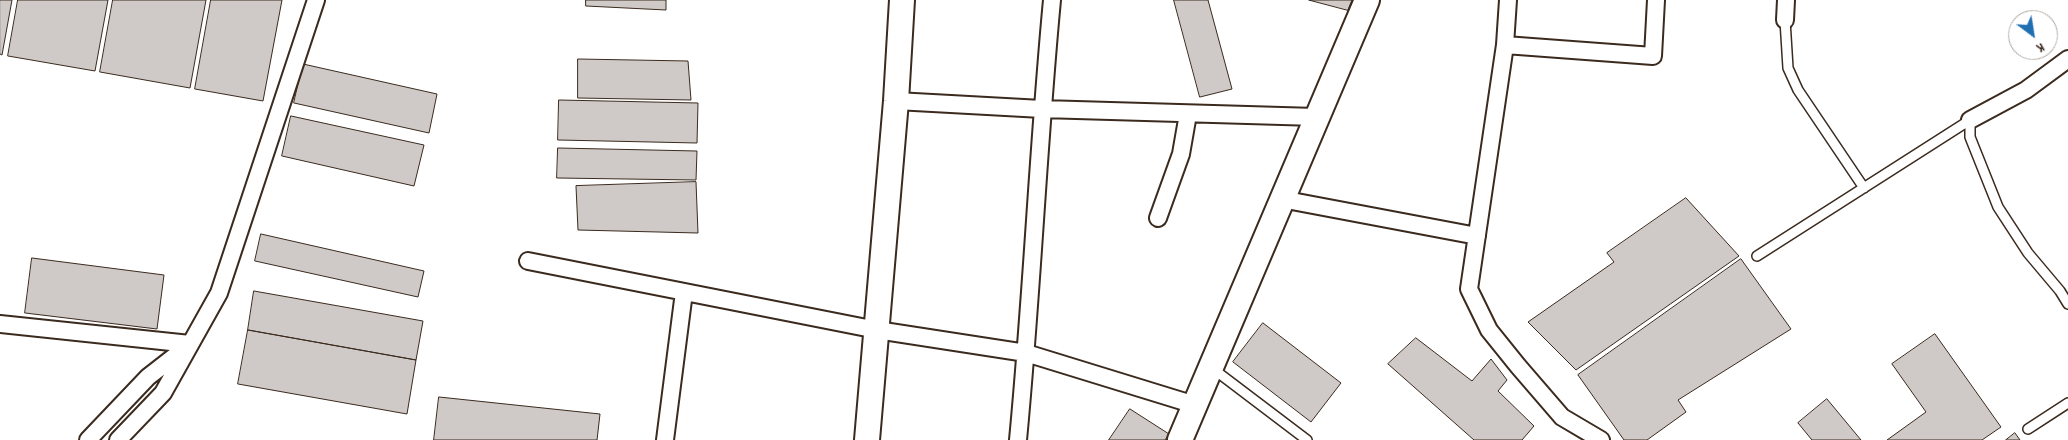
<!DOCTYPE html>
<html>
<head>
<meta charset="utf-8">
<style>
  body { margin:0 }
  #map { position:relative; width:2068px; height:440px; overflow:hidden; background:#fff; font-family:Dekko,sans-serif }
  canvas { display:block }
  .north { position:absolute; left:2008px; top:10px; width:50px; height:50px; box-sizing:border-box; background:#fff; border:1px solid #b1aaa5; border-radius:50%; rotate:149deg; font-size:14px; font-weight:700; line-height:20px; text-align:center; color:#3b2a1e }
  .north::after { content:''; display:block; margin:auto; width:18px; height:22px; background:#1f6fb2; clip-path:polygon(50% 0,100% 100%,50% 72%,0 100%) }
</style>
</head>
<body>
<div id="map">
<canvas width="2068" height="440"></canvas>
<div class="north">K</div>
</div>
<script>
const context = document.querySelector('canvas').getContext('2d');
context.lineJoin = 'round';
function paint(path, color) { context.fillStyle = color; context.fill(path, 'evenodd'); }
function stroke(path, color, width, dash) { context.strokeStyle = color; context.lineWidth = width; context.lineCap = dash ? 'butt' : 'round'; context.setLineDash(dash || []); context.stroke(path); }
const building = new Path2D(`
  M 0,0 L 12,0 L 2,55 L 0,54 Z
  M 18,0 L 108,0 L 95,71 L 8,56 Z
  M 113,0 L 206,0 L 190,88 L 100,72 Z
  M 211,0 L 282,0 L 263,101 L 195,89 Z
  M 586,0 L 666,0 L 666,10 L 586,6 Z
  M 1174,0 L 1208,0 L 1232,89 L 1200,97 Z
  M 1309,0 L 1352,0 L 1348,10 Z
  M 578,59 L 688,61 L 691,100 L 578,98 Z
  M 303,64 L 437,94 L 429,133 L 294,103 Z
  M 559,100 L 698,103 L 697,143 L 558,140 Z
  M 291,116 L 424,145 L 414,186 L 282,156 Z
  M 558,148 L 697,151 L 696,180 L 557,178 Z
  M 696,182 L 698,233 L 578,230 L 576,186 Z
  M 1686,198 L 1739,256 L 1576,370 L 1528,322 L 1614,262 L 1607,253 Z
  M 261,234 L 424,271 L 418,297 L 255,261 Z
  M 32,258 L 164,275 L 157,329 L 25,313 Z
  M 1741,259 L 1791,329 L 1678,400 L 1686,412 L 1647,440 L 1624,440 L 1578,375 Z
  M 254,291 L 423,321 L 416,360 L 248,330 Z
  M 1263,323 L 1341,383 L 1311,422 L 1233,362 Z
  M 248,330 L 416,360 L 407,414 L 238,384 Z
  M 1935,334 L 2001,427 L 1982,440 L 1887,440 L 1926,412 L 1892,364 Z
  M 1416,338 L 1472,381 L 1491,359 L 1507,380 L 1498,391 L 1534,426 L 1522,440 L 1474,440 L 1388,364 Z
  M 439,397 L 600,414 L 597,440 L 434,440 Z
  M 1827,399 L 1861,440 L 1812,440 L 1798,423 Z
  M 1130,409 L 1169,434 L 1165,440 L 1109,440 Z
  M 2015,433 L 2020,440 L 2006,440 Z`);
const lane = new Path2D(`
  M 1785,20 L 1788,68 L 1798,90 L 1864,188
  M 1970,120 L 1970,137 L 1998,207 L 2028,253 L 2060,291 L 2068,304
  M 1757,256 L 1970,120
  M 1212,368 L 1307,440
  M 2028,429 L 2068,403`);
const street = new Path2D(`
  M 1508,0 L 1505,45 L 1469,289 L 1489,330 L 1518,366 L 1562,417 L 1601,440
  M 1785,20 L 1786,0
  M 1505,45 L 1653,56 L 1656,0
  M 896,101 L 1042,109 L 1316,117
  M 1970,120 L 2026,90 L 2068,59
  M 1281,199 L 1477,236
  M 1158,218 L 1181,154 L 1188,114
  M 528,261 L 877,330 L 1026,353 L 1195,405
  M 0,324 L 190,344
  M 88,440 L 148,377 L 184,349
  M 118,440 L 163,393 L 219,293 L 316,0
  M 665,440 L 684,292
  M 1018,440 C 1032,294 1038,147 1052,0`);
const secondary = new Path2D(`
  M 867,440 L 896,101 L 902,0
  M 1180,440 L 1367,0`);
paint(building, '#cfcac7');
stroke(building, '#3b2a1e', 1);
stroke(lane, '#3b2a1e', 12);
stroke(street, '#3b2a1e', 20);
stroke(secondary, '#3b2a1e', 28);
stroke(lane, '#fff', 9);
stroke(street, '#fff', 16);
stroke(secondary, '#fff', 24);
</script>
</body>
</html>
